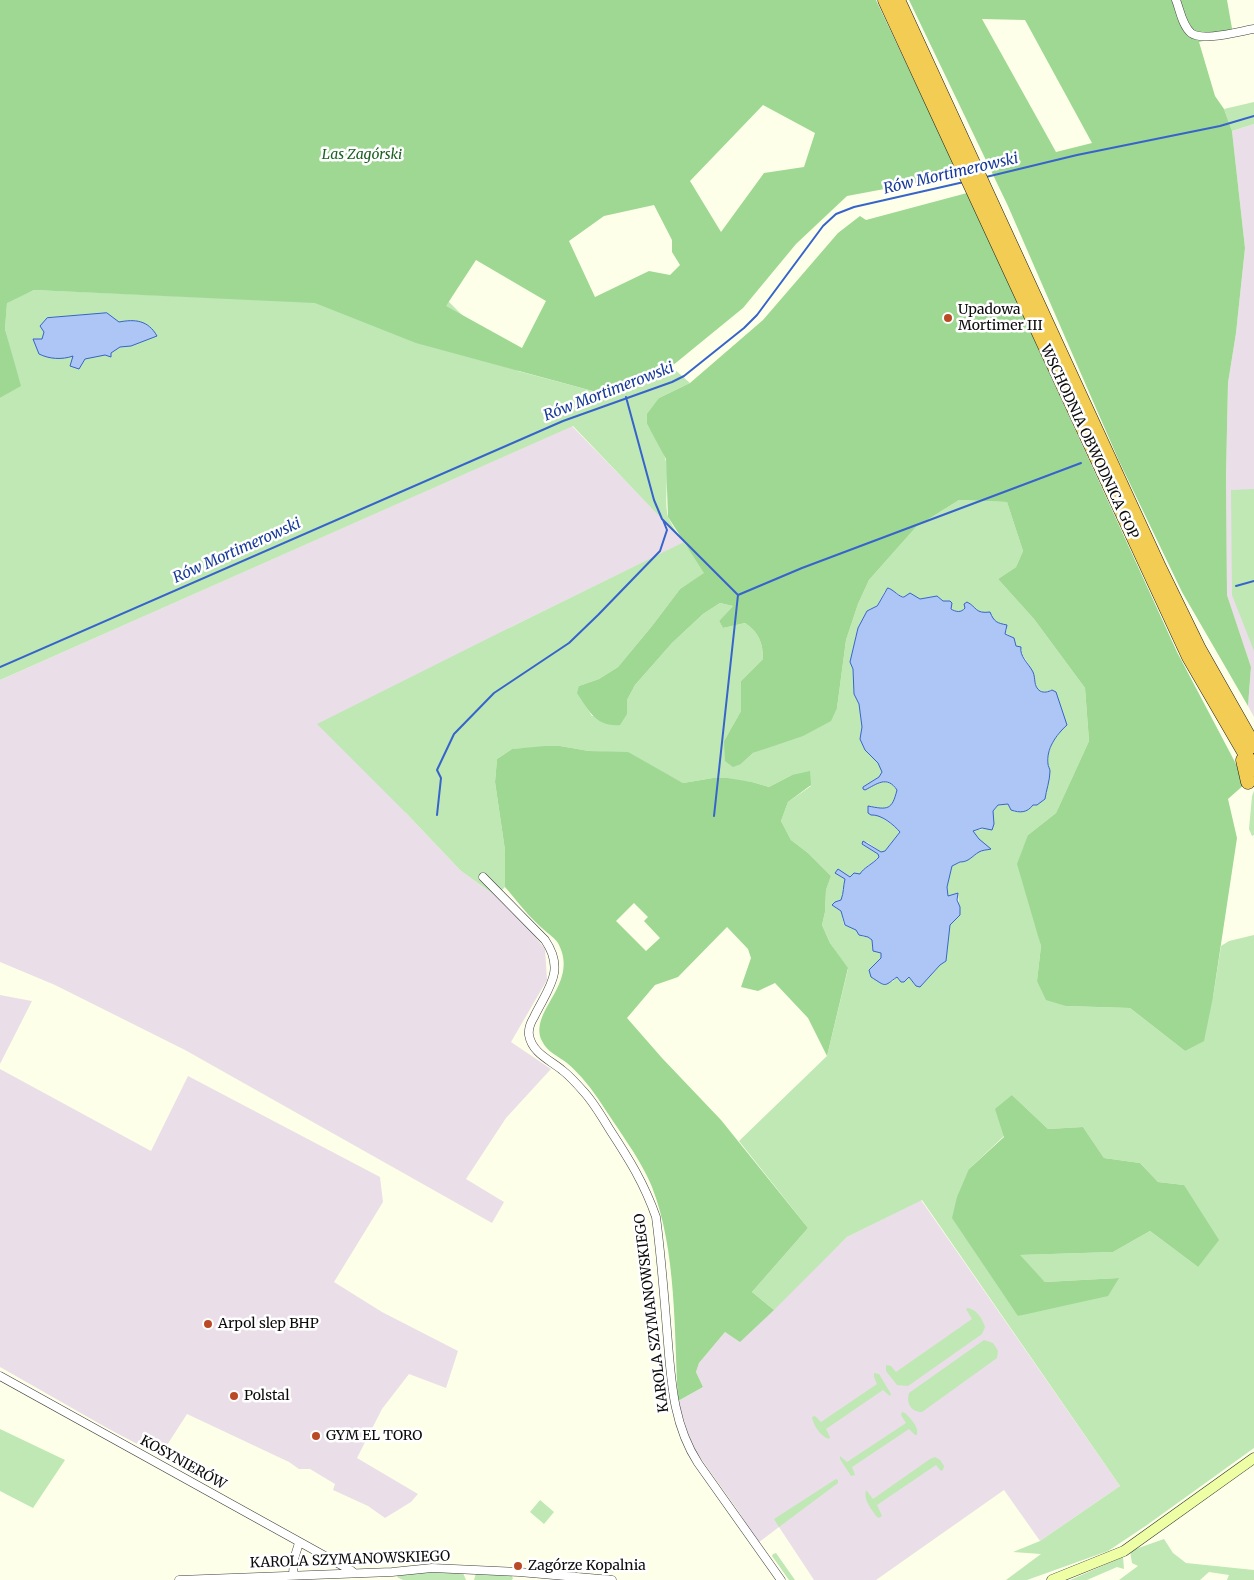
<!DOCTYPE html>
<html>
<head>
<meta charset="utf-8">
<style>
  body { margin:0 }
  canvas { display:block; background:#fdffe9 }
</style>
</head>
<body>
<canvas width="1254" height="1580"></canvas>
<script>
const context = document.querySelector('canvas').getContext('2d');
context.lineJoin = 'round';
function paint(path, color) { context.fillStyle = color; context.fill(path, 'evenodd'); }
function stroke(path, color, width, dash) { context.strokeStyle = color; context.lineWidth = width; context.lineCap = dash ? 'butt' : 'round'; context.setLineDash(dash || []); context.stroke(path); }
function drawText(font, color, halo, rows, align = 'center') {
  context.font = font + ' Merriweather,serif'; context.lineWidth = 5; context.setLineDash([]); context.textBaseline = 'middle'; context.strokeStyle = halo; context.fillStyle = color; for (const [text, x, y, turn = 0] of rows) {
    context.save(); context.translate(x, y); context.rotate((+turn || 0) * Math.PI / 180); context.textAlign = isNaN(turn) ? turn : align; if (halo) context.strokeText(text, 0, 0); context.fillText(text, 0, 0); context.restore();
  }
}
const industrial = new Path2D(`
  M 1254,124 L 1254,717 L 1248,706 L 1251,667 L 1227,595 L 1226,475 L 1228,383 L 1236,333 L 1245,248 L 1232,131 Z
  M 572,426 L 685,542 L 509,628 L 405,812 L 461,871 L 496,896 L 526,925 L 545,949 L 547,980 L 511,1042 L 551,1069 L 506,1118 L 466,1179 L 504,1202 L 492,1223 L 185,1050 L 55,985 L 0,962 L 0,680 Z
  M 0,995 L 32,1001 L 0,1064 Z
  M 0,1069 L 151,1151 L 188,1076 L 380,1177 L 383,1202 L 334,1282 L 382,1312 L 458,1351 L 446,1388 L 409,1374 L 382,1409 L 357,1458 L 418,1494 L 411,1502 L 385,1518 L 368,1506 L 333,1490 L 335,1484 L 310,1469 L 299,1469 L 289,1462 L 187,1414 L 160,1456 L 107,1428 L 0,1367 Z
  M 921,1200 L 1120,1486 L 1040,1541 L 1004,1490 L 876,1580 L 814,1580 L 779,1527 L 758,1543 L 739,1512 L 692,1446 L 678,1401 L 703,1387 L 696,1372 L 699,1363 L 725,1332 L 740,1341 L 847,1237 Z`);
const green = new Path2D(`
  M 1254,102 L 1254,124 L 1232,131 L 1224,109 Z
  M 403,256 L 518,371 L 600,393 L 672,367 L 690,383 L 659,398 L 647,424 C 653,435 662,446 665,458 C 670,472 663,507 669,519 C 678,538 695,554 705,573 L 680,589 L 652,626 L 618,667 L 599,679 L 579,686 L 585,705 L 592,716 L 627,714 L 627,700 L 635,685 L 672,643 L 703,614 L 720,603 L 733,606 L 719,621 L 723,628 L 745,623 C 759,632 763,643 763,659 L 741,681 L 741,711 L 724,741 L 741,764 L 753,753 L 772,746 L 837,708 L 846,640 L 858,604 L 869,580 L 916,527 L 959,500 L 1007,502 L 1023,551 L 1016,567 L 998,579 L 1034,619 L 1085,688 L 1089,741 L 1056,813 L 1028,835 L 1035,920 L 1041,946 L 1037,981 L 1066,1006 L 1130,1008 L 1185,1051 L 1213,997 L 1221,946 L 1229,941 L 1254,935 L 1254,1448 L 1147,1525 L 1108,1551 L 1027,1580 L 1006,1580 L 1041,1554 L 1013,1552 L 1040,1541 L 1120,1486 L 922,1200 L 847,1237 L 774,1310 L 752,1292 L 808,1228 L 739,1141 L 827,1056 L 848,969 L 830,943 L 822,925 L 825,912 L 826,890 L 831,876 L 808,853 L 791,840 L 781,821 L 788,802 L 811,786 L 792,775 L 769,787 L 752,782 L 713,778 L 683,783 L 628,753 L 589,751 L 560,746 L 512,749 L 497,759 L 495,782 L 505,850 L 505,887 L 496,896 L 461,871 L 405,812 L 317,724 L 509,628 L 684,542 L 573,426 L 0,680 L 0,398 L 20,386 L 5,329 L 7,302 L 34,290 L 290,301 ZM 885,591 L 897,593 L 900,596 L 920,599 L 937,596 L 943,601 L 947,601 C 951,608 957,617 965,608 C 985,613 991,620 1007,629 L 1005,633 L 1012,637 C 1016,650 1029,660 1033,674 C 1036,681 1034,687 1041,691 C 1045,693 1048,691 1052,690 L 1060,732 L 1053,741 L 1048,755 L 1048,764 L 1050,772 L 1045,799 L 1017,812 L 1011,810 L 1008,804 L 998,805 L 993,811 L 993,817 L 988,828 L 973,831 L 979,839 L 978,852 C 970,859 961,862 952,866 L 947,887 L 948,897 L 958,893 L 960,915 L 950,925 L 946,961 L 940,965 L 920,987 L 916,986 L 909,977 L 899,980 L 898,976 L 892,982 L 869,970 L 881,958 L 882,953 L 872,948 L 872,940 L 868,937 L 863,937 L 857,930 L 844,925 L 841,911 L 835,902 L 841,900 C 844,892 843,887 845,879 L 836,873 L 850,877 L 860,874 C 863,868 873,863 879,857 L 878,854 L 863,844 L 867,842 L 881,852 L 885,851 L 900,832 C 891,821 877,818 869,806 C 889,810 892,810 897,790 C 886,775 877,785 863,789 L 864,787 L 879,777 L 882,772 L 878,763 L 865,750 L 860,739 L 862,727 L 859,704 L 854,694 L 853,669 L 850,662 L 858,628 L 867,611 L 877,606 ZM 1012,1095 L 1048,1129 L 1083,1127 L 1104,1158 L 1140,1163 L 1158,1182 L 1184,1185 L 1198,1267 L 1150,1231 L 1113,1252 L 1019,1255 L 1045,1282 L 1119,1278 L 1018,1316 L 969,1169 L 1004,1136 Z
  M 1254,489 L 1254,651 L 1232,595 L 1231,490 Z
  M 1254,791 L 1254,835 L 1252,836 L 1249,829 L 1252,796 Z
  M 968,1308 C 977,1310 982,1318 985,1327 L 982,1334 L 908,1386 L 897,1385 L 886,1371 L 886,1365 L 891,1366 L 896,1372 L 972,1319 L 966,1309 Z
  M 984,1340 L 993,1343 L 998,1351 L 997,1358 L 922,1412 C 911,1412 906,1403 909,1393 Z
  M 874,1373 L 879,1374 L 891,1394 L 890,1396 L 883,1390 L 826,1429 L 830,1437 L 829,1439 C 821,1437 813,1425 812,1417 L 815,1416 L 821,1422 L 877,1384 L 874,1377 Z
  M 902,1412 L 905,1413 C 911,1419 919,1427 917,1435 L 915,1435 L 909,1429 L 852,1467 L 855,1475 L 851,1476 L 840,1459 L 840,1456 L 847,1462 L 906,1423 L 901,1415 Z
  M 0,1429 L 65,1460 L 33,1508 L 0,1491 Z
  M 935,1457 L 940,1460 L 944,1466 L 943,1470 L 941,1471 L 936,1465 L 877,1505 L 882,1516 L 879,1518 L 876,1516 C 871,1508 863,1500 866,1490 L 873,1499 L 930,1459 Z
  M 836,1479 L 838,1480 L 838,1483 L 779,1527 L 774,1519 Z
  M 540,1500 L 554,1512 L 544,1524 L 530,1512 Z
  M 1164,1539 L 1173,1553 L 1186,1563 L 1254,1570 L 1254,1580 L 1227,1580 L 1229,1575 L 1209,1572 L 1200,1580 L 1119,1580 L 1138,1566 L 1132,1563 L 1130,1551 Z
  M 776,1553 L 795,1580 L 789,1580 L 772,1556 L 773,1554 Z
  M 1123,1557 L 1124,1569 L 1117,1567 L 1087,1580 L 1070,1580 Z
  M 434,1571 L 463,1573 L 466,1580 L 403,1580 L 397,1577 L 398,1574 Z
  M 476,1573 L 510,1574 L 513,1578 L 512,1580 L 474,1580 Z`);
const forest = new Path2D(`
  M 0,0 L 876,0 L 959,175 L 847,196 L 796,244 L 743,308 L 672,366 L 600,393 L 416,343 L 315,303 L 34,290 L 7,303 L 5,329 L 21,386 L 0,398 ZM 763,105 L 815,133 L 804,167 L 764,173 L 721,232 L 690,181 ZM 654,205 L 672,240 L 672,252 L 680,265 L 670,275 L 649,271 L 595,297 L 569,241 L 604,216 ZM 476,260 L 546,301 L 522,348 L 446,306 Z
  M 909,0 L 1227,0 L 1233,34 L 1199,42 L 1215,96 L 1224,109 L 1232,131 L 1245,248 L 1236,333 L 1228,383 L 1226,475 L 1227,595 L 1251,667 L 1248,706 L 1182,592 L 1119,461 L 1008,206 ZM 982,19 L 1025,20 L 1092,143 L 1056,152 Z
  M 967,193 L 1177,652 L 1246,783 L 1228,799 L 1237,838 L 1213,997 L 1204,1041 L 1185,1051 L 1130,1008 L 1066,1006 L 1046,1000 L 1037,981 L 1041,946 L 1017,864 L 1028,835 L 1056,813 L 1089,741 L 1085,688 L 1034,619 L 998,579 L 1016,567 L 1023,551 L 1007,502 L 959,500 L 916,527 L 869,580 L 858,604 L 846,640 L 837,708 L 831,721 L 803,736 L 753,753 L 741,764 L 733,767 L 725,761 L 724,741 L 741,711 L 741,681 L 763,659 C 763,643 759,632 745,623 L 723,628 L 719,621 L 733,606 L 720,603 L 703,614 L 672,643 L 635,685 L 627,700 L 627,714 L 620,725 C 596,727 589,711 577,693 L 579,686 L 599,679 L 618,667 L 652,626 L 680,589 L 704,573 L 668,517 L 666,459 L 647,424 L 647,414 L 659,398 L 690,383 L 763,320 L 838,233 L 860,216 L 866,220 Z
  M 545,746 L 560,746 L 589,751 L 628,752 L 683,783 L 713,778 L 727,778 L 752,782 L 769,787 L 792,775 L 810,771 L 811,785 L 788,802 L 781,821 L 791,840 L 808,853 L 831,876 L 826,890 L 825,912 L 822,925 L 830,943 L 848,968 L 827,1056 L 808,1018 L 775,983 L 758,991 L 741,987 L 751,958 L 748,949 L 727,927 L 678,977 L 655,985 L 627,1018 L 662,1058 L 721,1120 L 808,1228 L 752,1292 L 774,1310 L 740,1342 L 725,1332 L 699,1363 L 696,1372 L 703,1387 L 678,1401 C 674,1333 677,1251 652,1187 C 642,1161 617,1128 601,1103 C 592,1089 580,1074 567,1063 C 558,1056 547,1052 542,1041 C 528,1011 579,985 559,945 C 556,938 549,935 543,929 C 529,917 517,901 505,887 L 505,850 L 495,782 L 497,759 L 512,749 ZM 634,903 L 648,917 L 644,921 L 660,938 L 646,951 L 616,921 Z
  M 1012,1095 L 1048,1129 L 1083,1127 L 1104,1158 L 1140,1163 L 1158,1182 L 1184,1185 L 1219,1240 L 1198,1267 L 1150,1231 L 1113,1252 L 1020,1255 L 1045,1282 L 1119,1278 L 1108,1296 L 1018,1316 L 952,1218 L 957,1197 L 969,1169 L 1004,1137 L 995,1109 Z`);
const water = new Path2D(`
  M 107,313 L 119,322 C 135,319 148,320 157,336 L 131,346 L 120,347 L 111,353 L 111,357 L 105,355 L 85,359 L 79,369 L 70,366 L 73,356 C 62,360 49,359 39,354 L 33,339 L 42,339 L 44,332 L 40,326 L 47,318 Z
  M 888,588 C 893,589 900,598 904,597 C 906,596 908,594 910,593 L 920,599 L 937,596 L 943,601 L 950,601 L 952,603 L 951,609 C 956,612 961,613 965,608 L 964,604 L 967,602 C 977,607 975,614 990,612 C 994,622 997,623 1007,625 L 1005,634 L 1014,638 L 1016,646 L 1021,647 C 1019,656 1029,664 1033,672 C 1036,679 1033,686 1040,691 C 1044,693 1048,692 1052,690 L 1056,692 L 1067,725 C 1056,735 1046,749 1048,764 C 1048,766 1050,769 1050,771 C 1050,780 1046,791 1045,799 L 1037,805 L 1033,805 C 1027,813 1020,813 1011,810 L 1008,804 L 998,805 L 993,811 L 994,824 L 992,830 L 982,828 L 973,831 L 979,839 L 991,849 C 987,850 982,850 979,852 C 972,856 969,862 960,862 L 952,866 L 947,887 L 948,896 L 958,893 L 957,900 L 960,907 L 960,915 L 950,925 L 946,961 L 940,965 L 920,987 L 916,986 L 909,977 L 904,982 L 901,982 L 897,977 C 883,987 887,987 871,977 L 869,970 L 881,958 L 881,953 L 873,951 L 872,940 L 868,937 L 859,935 L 856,930 L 845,925 L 841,911 L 832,905 L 835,902 L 841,900 C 844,892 843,887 845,879 L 835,873 L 838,869 L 850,877 L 854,873 L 860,874 C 863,868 873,864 879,857 L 878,854 L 862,844 L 863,841 L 881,852 L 885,851 L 900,832 C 894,825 881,814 871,815 L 868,813 L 868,806 C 888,810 892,810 897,790 C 887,775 877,784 865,790 L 863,789 L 863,787 L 879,777 L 882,772 L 878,763 L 865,750 L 860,739 L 862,727 L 859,704 L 854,694 L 853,669 L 850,662 L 858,628 L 867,611 L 877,606 Z`);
const stream = new Path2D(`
  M 986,177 L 1077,155 L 1220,126 L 1254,116
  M 626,397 L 654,500 L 662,519 L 738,595 L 714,816
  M 1236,586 L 1254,581
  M 738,595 L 802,568 L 1081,463
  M 0,667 L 563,421 L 672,382 L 684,376 L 744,328 L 757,315 L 823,226 L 836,214 L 854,207 L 964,182
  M 437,815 L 441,778 L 437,770 L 454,734 L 494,693 L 569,643 L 598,615 L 660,551 L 667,530 L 663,520`);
const street = new Path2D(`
  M 1176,0 C 1180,10 1182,25 1191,33 C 1203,42 1240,31 1254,29
  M 483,877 L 545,940 C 566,971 548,988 534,1017 C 531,1022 528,1029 529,1035 C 532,1053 550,1060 562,1070 C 570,1076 577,1084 584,1092 C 594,1103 602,1117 610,1130 C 629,1159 644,1183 656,1217 C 661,1255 664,1293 667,1331 C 671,1377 672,1423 698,1463 L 781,1580
  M 0,1376 L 352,1571
  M 293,1575 L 294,1559 L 299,1543
  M 179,1580 L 392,1572 L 432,1568 L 519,1572 L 612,1580`);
const secondary = new Path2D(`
  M 1052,1580 L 1124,1551 L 1254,1458`);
const highway = new Path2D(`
  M 885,0 L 1189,657 L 1254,769
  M 898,0 L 1158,565 L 1199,649 L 1254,746
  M 1243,760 L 1248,782`);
const markers = [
  [948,318,5,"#b94a25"],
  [208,1324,5,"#b94a25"],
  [234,1396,5,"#b94a25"],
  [316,1436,5,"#b94a25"],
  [518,1566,5,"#b94a25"]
];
const parkNames = [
  ["Las Zagórski",362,155]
];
const poiNames = [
  ["Upadowa",958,310],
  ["Mortimer III",958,326],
  ["Arpol slep BHP",218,1324],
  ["Polstal",244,1396],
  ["GYM EL TORO",326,1436],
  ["Zagórze Kopalnia",528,1566]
];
const streetNames = [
  ["WSCHODNIA OBWODNICA GOP",1089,442,65],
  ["KAROLA SZYMANOWSKIEGO",652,1313,-97],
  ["KOSYNIERÓW",183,1463,29],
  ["KAROLA SZYMANOWSKIEGO",350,1560,-2]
];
const waterNames = [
  ["Rów Mortimerowski",951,174,-13],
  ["Rów Mortimerowski",609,392,-21],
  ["Rów Mortimerowski",237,551,-24]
];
paint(industrial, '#eadfe8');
paint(green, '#bfe8b4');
paint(forest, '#9ed893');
paint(water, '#aec6f5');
stroke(water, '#3663cc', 1);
stroke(stream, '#3663cc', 2);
stroke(street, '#3e3e3e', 9);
stroke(secondary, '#2d2d2d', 11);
stroke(highway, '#1c1c1c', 15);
stroke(street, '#fff', 8);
stroke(secondary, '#eefea4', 10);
stroke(highway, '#f3cc53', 14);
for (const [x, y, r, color] of markers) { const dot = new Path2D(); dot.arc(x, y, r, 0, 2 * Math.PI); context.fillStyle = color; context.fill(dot); stroke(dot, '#fff', 2); }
drawText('italic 14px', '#1d6123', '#fff', parkNames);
drawText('14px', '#0b0b0b', '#fff', poiNames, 'left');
drawText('14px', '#0b0b0b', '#fff', streetNames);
drawText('italic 15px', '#16399a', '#fff', waterNames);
</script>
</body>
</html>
